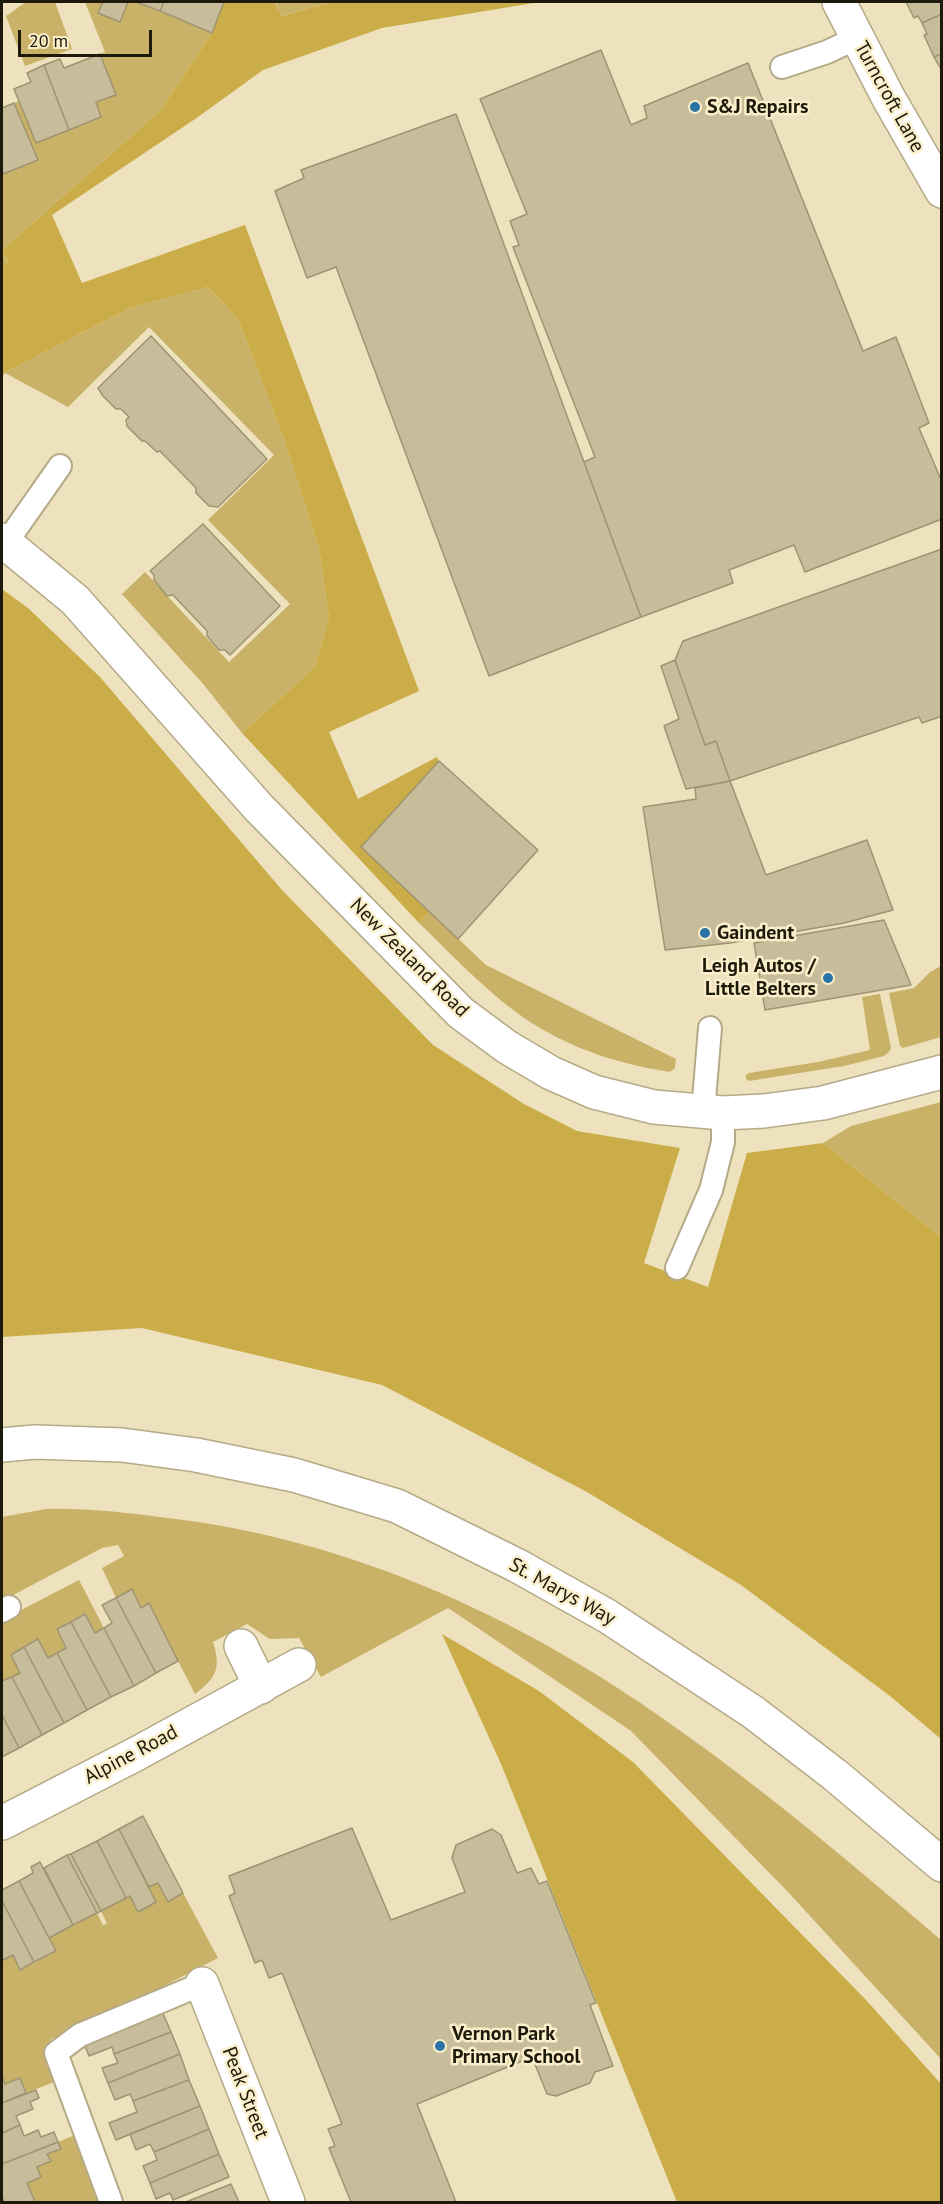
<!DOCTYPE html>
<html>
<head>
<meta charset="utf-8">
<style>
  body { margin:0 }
  #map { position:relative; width:943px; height:2204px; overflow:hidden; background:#ede2bd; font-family:"PT Sans",sans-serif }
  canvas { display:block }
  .frame { position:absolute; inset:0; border:3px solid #1d190b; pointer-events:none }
  .scale { position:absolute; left:18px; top:30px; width:134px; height:27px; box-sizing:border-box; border:3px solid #1d190b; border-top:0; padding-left:8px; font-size:18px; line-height:21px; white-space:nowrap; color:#1d190b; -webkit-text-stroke:4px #faefca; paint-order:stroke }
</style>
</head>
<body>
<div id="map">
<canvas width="943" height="2204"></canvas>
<div class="frame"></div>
<div class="scale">20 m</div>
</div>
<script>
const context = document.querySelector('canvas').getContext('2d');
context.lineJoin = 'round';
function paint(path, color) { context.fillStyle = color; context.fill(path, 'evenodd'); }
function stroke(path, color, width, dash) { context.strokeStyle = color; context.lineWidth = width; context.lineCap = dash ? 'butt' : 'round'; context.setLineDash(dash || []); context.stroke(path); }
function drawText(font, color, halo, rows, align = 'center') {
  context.font = font + ' "PT Sans",sans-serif'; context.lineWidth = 5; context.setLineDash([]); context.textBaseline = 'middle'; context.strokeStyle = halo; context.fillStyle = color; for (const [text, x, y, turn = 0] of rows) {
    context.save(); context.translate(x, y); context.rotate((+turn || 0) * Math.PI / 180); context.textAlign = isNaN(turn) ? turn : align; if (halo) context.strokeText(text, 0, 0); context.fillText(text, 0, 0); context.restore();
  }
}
const green = new Path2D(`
  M 26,2 L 55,2 L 72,49 L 25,66 L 6,16 Z
  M 85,2 L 103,2 L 98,13 L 120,21 L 128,2 L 136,2 L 212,33 L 160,111 L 2,250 L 8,263 L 2,268 L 2,175 L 38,160 L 14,103 L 19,101 L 101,117 L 96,102 L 116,95 L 100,54 L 105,52 Z
  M 276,2 L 331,2 L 280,16 Z
  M 208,287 L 238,319 L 284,439 L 319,549 L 329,617 L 315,667 L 242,733 L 204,685 L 122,594 L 145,572 L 229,662 L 290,604 L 208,520 L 274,455 L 149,327 L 68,407 L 5,373 L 2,377 L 2,374 L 130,308 Z
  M 429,911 L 486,965 L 676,1059 L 675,1068 L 670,1072 C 625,1065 580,1052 540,1028 C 496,1002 456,959 419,923 Z
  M 941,966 L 941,1037 L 903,1048 L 900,1046 L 889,993 L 914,988 L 930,972 Z
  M 880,994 L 891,1048 L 889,1052 L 884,1056 L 844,1066 L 749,1081 L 746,1079 L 746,1075 L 749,1073 L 818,1062 L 870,1050 L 862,997 Z
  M 941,1102 L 941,1237 L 823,1143 L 851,1126 Z
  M 46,1509 C 87,1508 127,1513 168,1518 C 355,1540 531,1622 682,1732 C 772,1796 857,1868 941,1940 L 941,2059 L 788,1892 L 631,1731 L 448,1608 L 321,1677 L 299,1638 L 270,1639 L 247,1624 L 213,1642 C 221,1669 217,1677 195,1694 L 149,1604 L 141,1608 L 132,1590 L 116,1598 L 102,1568 L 124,1556 L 118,1545 L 102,1548 L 2,1601 L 2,1517 Z
  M 79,1580 L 104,1628 L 95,1633 L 84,1614 L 57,1629 L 66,1648 L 48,1658 L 38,1640 L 11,1654 L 20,1673 L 2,1682 L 2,1620 Z
  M 158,1883 L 168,1901 L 183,1893 L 218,1958 L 118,2010 L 91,2019 L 50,2040 L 53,2048 L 43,2052 L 54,2082 L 26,2093 L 20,2078 L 5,2084 L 2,2075 L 2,1961 L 13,1955 L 21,1970 L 55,1952 L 49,1938 L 97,1913 L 103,1925 L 107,1924 L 101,1911 L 130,1896 L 138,1911 L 156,1902 L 149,1887 Z
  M 75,2135 L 99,2202 L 34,2202 L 27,2183 L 41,2177 L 37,2167 L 50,2160 L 47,2154 L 60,2149 L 58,2142 Z`);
const forest = new Path2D(`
  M 224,2 L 275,2 L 281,16 L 331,2 L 540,2 L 382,28 L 263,70 L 198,117 L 52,215 L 82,283 L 245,225 L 419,691 L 329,732 L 358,799 L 437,757 L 439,761 L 361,847 L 429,911 L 419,923 L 242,733 L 315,667 L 329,617 L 319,549 L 284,439 L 238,319 L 208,287 L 130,308 L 2,374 L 2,268 L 8,262 L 2,250 L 160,111 L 212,33 Z
  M 2,589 L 28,608 L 100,677 L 282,890 L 433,1045 L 524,1104 L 577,1131 L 680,1148 L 644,1263 L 708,1287 L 747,1153 L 823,1143 L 941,1237 L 941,1739 L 890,1696 L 741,1585 L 587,1492 L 382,1385 L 142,1328 L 2,1337 Z
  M 442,1634 L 539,1691 L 633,1762 L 867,2001 L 941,2084 L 941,2202 L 677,2202 L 501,1764 Z`);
const building = new Path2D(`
  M 103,2 L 128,2 L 120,22 L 98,13 Z
  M 136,2 L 164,2 L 160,11 Z
  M 164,2 L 224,2 L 212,33 L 160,11 Z
  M 906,2 L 942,2 L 942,14 L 922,23 L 918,16 L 914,18 Z
  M 942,14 L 942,54 L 934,57 L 924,35 L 927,34 L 922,23 Z
  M 601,50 L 631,125 L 647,118 L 644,106 L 748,63 L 863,351 L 896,337 L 929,423 L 919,428 L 942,482 L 942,519 L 805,572 L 794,545 L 729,570 L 733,583 L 641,617 L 584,462 L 595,457 L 513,247 L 519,245 L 510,221 L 527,214 L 480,99 Z
  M 100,54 L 116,95 L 96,102 L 101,117 L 69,130 L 44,65 L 60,59 L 64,68 Z
  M 942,54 L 942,71 L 934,57 Z
  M 44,65 L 69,130 L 36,143 L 14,89 L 31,82 L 27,73 Z
  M 14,103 L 38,160 L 3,174 L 2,170 L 2,108 Z
  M 456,114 L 641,617 L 489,676 L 336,267 L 307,278 L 275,191 L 304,178 L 301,170 Z
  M 151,336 L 267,459 L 218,507 L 209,506 L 196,493 L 196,488 L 160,451 L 157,452 L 145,441 L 142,441 L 127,426 L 126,420 L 129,417 L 121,409 L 116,409 L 103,396 L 98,388 Z
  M 203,524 L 280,606 L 230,655 L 225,650 L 219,650 L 207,636 L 207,631 L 173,595 L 167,596 L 154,580 L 154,575 L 150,571 Z
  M 942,549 L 942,716 L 922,723 L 919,717 L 730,781 L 716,741 L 705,745 L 675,660 L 683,641 Z
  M 675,660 L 705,745 L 716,741 L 730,781 L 686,789 L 664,726 L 679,719 L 661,666 Z
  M 439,761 L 538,850 L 458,939 L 361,847 Z
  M 730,781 L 766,875 L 867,840 L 893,910 L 844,923 L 730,943 L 665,950 L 643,807 L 696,799 L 695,788 Z
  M 884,920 L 911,985 L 765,1010 L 754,943 Z
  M 132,1589 L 141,1608 L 149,1603 L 178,1661 L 156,1673 L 116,1598 Z
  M 116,1598 L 156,1673 L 134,1686 L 104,1628 L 112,1623 L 102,1605 Z
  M 85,1614 L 95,1633 L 104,1628 L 134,1686 L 111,1697 L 71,1622 Z
  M 71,1622 L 111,1697 L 87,1710 L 57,1653 L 66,1648 L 57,1629 Z
  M 38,1639 L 48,1658 L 57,1653 L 87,1710 L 64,1723 L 24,1647 Z
  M 24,1647 L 64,1723 L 42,1735 L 12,1677 L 20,1673 L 11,1655 Z
  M 12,1677 L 42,1735 L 19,1748 L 2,1715 L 2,1681 Z
  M 2,1715 L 19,1748 L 2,1757 Z
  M 143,1816 L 183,1893 L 168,1902 L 158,1883 L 149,1887 L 119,1829 Z
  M 352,1828 L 391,1920 L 465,1892 L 452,1858 L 456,1845 L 492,1829 L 501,1835 L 517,1873 L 531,1868 L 539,1884 L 547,1881 L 596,2003 L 590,2005 L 613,2066 L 595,2072 L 590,2083 L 556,2096 L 547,2094 L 532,2057 L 417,2104 L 456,2202 L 351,2202 L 329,2148 L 335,2146 L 328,2129 L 342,2124 L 282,1973 L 269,1978 L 262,1960 L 255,1963 L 229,1896 L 235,1893 L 229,1876 Z
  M 119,1829 L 156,1902 L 138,1912 L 130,1896 L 126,1898 L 97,1841 Z
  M 97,1841 L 126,1898 L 101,1911 L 71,1854 Z
  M 71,1854 L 101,1911 L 97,1913 L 67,1855 Z
  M 67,1855 L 97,1913 L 73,1925 L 44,1868 Z
  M 40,1862 L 73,1925 L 49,1938 L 19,1881 L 33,1873 L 31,1867 Z
  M 19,1881 L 56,1951 L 34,1962 L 2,1901 L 2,1890 Z
  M 2,1901 L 34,1962 L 20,1970 L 13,1955 L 3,1960 L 2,1957 Z
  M 161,2009 L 171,2032 L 114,2054 L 112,2047 L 89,2056 L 83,2041 Z
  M 171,2032 L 180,2054 L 108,2083 L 102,2068 L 118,2063 L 114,2054 Z
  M 180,2054 L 189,2080 L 133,2101 L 130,2094 L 115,2100 L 108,2083 Z
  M 2,2075 L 5,2084 L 20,2078 L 26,2093 L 2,2103 Z
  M 189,2080 L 200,2106 L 116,2140 L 109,2123 L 137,2112 L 133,2101 Z
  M 36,2090 L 39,2098 L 30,2102 L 33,2109 L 16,2116 L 20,2125 L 2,2133 L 2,2103 Z
  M 200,2106 L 209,2129 L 154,2152 L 150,2144 L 136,2150 L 130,2134 Z
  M 20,2125 L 24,2136 L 38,2130 L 41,2137 L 54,2132 L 58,2142 L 2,2164 L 2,2133 Z
  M 209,2129 L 219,2154 L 150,2183 L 143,2166 L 157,2160 L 154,2152 Z
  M 58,2142 L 61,2149 L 47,2154 L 51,2161 L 37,2167 L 41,2177 L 27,2183 L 35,2202 L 4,2202 L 2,2197 L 2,2164 Z
  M 219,2154 L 229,2177 L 173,2200 L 170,2193 L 156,2199 L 150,2183 Z
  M 231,2184 L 239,2202 L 186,2202 Z`);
const service = new Path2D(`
  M 782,67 L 827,52 L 857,38
  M 6,543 L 60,466
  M 703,1112 L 710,1028
  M 677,1268 L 711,1190 L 723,1142 L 723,1113
  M 2,1611 L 9,1607
  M 111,2202 L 56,2053 L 80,2035 L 202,1984`);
const minor = new Path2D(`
  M 839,2 L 888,97 L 942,191
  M 2,540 L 75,600 L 259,808 L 461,1013 L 507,1047 L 551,1073 L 594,1092 L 654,1107 L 723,1113 L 764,1111 L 823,1103 L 942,1072
  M 241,1646 L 261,1687
  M 2,1823 L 136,1754 L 299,1665
  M 202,1984 L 288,2202`);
const primary = new Path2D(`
  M 2,1445 L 35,1442 L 122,1445 L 196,1455 L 294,1475 L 397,1506 L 518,1566 L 607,1616 L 753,1712 L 835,1775 L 942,1865`);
const markers = [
  [695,107,6,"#2973a7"],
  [705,933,6,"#2973a7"],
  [828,978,6,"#2973a7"],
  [440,2046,6,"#2973a7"]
];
const streetNames = [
  ["Turncroft Lane",889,97,61],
  ["New Zealand Road",409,958,45],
  ["St. Marys Way",562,1592,29],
  ["Alpine Road",131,1755,-28],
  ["Peak Street",245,2093,69]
];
const poiNames = [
  ["S&J Repairs",707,107],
  ["Gaindent",717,933],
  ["Leigh Autos /",816,966,"right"],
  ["Little Belters",816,989,"right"],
  ["Vernon Park",452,2034],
  ["Primary School",452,2057]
];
paint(green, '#c9b268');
paint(forest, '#caad49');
paint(building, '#c8bd9a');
stroke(building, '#9e9471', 1.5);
stroke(service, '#b5aa87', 26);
stroke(minor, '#b5aa87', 36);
stroke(primary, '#b5aa87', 36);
stroke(service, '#fff', 22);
stroke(minor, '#fff', 33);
stroke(primary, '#fff', 33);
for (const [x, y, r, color] of markers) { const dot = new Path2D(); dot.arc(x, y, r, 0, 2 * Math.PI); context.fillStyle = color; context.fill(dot); stroke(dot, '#faefca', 2); }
drawText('20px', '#1d190b', '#faefca', streetNames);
drawText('bold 20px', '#1d190b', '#faefca', poiNames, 'left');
</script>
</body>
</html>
